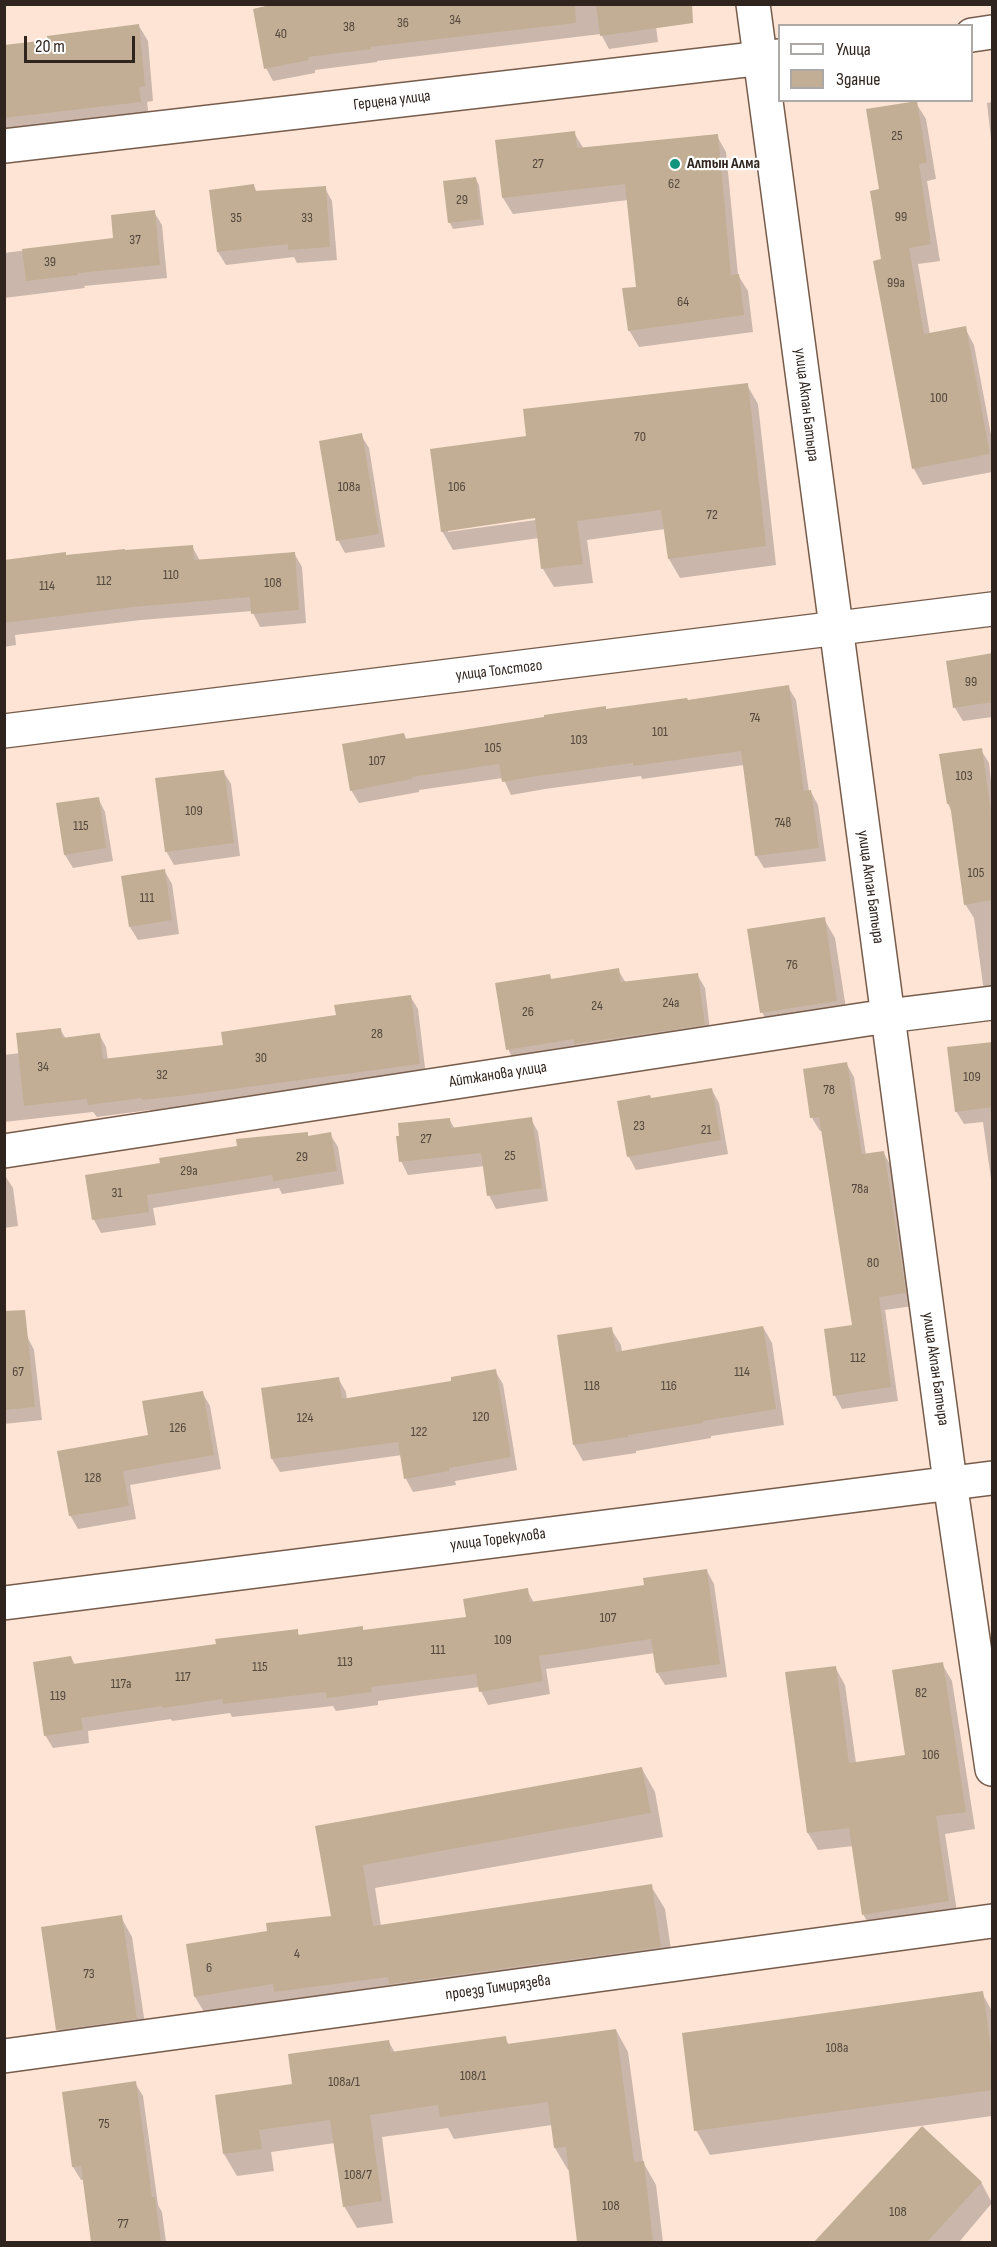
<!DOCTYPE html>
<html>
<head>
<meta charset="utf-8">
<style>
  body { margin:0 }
  #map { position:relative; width:997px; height:2247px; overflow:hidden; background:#fde4d5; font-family:"Sofia Sans Condensed",sans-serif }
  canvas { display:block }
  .frame { position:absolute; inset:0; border:6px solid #30251e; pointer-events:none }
  .legend { position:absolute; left:778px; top:24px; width:195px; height:78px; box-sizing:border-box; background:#fff; border:2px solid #aca8a5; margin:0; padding:8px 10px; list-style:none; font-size:18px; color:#30251e }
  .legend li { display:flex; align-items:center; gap:12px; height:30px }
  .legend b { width:30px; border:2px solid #aca8a5 }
  .scale { position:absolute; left:24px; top:36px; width:111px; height:27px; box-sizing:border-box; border:3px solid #30251e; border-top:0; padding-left:8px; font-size:18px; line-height:21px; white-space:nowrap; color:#30251e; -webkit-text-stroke:4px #fff; paint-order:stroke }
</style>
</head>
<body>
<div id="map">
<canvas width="997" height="2247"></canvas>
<div class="frame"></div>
<ul class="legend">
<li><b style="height:8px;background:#fff"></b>Улица</li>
<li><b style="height:16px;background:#c1ae94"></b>Здание</li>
</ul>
<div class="scale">20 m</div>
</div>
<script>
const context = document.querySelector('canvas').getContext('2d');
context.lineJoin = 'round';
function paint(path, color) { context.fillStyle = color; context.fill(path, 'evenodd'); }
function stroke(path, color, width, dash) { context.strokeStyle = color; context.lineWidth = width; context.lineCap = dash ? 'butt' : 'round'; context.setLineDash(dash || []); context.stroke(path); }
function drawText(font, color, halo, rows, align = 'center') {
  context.font = font + ' "Sofia Sans Condensed",sans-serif'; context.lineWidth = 4.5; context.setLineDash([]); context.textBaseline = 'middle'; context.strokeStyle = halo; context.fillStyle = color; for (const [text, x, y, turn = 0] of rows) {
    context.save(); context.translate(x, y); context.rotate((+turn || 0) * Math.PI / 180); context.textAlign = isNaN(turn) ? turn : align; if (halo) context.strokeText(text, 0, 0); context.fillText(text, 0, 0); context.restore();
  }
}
const shadow = new Path2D(`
  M 282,4 L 653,4 L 658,42 L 609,49 L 601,34 L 377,61 L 377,62 L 315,70 L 315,73 L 273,81 L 266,68 Z
  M 139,26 L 148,41 L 153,101 L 147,102 L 149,117 L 4,134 L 4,46 L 49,41 Z
  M 992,102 L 992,147 L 987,103 Z
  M 916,103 L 926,119 L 936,179 L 927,181 L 940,261 L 918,264 L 930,335 L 965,328 L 974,345 L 992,440 L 992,472 L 923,485 L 914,469 L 883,261 Z
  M 574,133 L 584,149 L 717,136 L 726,152 L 738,275 L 748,291 L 753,332 L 639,347 L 629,330 L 637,288 L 628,200 L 513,214 L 503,198 Z
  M 476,179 L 479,185 L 484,225 L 453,229 L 450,223 Z
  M 254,186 L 257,192 L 325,188 L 332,201 L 337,260 L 297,263 L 294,257 L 226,265 L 218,252 L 211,191 Z
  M 154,212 L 162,225 L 167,278 L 84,286 L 85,288 L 4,298 L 4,253 L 114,239 Z
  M 747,385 L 758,404 L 776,565 L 680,578 L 669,559 L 665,529 L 587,540 L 593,583 L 554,587 L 543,569 L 539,538 L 453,550 L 442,531 L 528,437 ZM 542,516 L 543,519 L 448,532 L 448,529 Z
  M 361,435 L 369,448 L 385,547 L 345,553 L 338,540 Z
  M 192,546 L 200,561 L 294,553 L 302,567 L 306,623 L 260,627 L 252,611 L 141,620 L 15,635 L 16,645 L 4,647 L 4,572 L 65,554 L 67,557 Z
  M 992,655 L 992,717 L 963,721 L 955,708 L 948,662 Z
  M 788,687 L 796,700 L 809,792 L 811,792 L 818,805 L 826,861 L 764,868 L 756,855 L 744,765 L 642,779 L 641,776 L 545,789 L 511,795 L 503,778 L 419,790 L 419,792 L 359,803 L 351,790 L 404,734 L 407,740 L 605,708 L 607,711 Z
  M 981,750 L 989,763 L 992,791 L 992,998 L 990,998 L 983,985 L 974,918 L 965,904 L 952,812 L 948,804 Z
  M 223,771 L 231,784 L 240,856 L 174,865 L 166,851 Z
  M 98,798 L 105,812 L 113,861 L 73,868 L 65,855 Z
  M 164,870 L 172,884 L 179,934 L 138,940 L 130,927 Z
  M 824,919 L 835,938 L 848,1021 L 773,1032 L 762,1012 Z
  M 618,970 L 626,983 L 697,974 L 705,988 L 711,1038 L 515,1063 L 508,1049 L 550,976 L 552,981 Z
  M 410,996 L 418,1009 L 426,1076 L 151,1112 L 150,1110 L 97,1117 L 93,1112 L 4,1122 L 4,1055 L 20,1053 L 60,1029 L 66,1039 L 99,1034 L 106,1047 L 108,1060 L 225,1046 Z
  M 992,1044 L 992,1186 L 983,1122 L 964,1124 L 956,1111 Z
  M 846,1063 L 854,1077 L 866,1155 L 883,1152 L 891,1166 L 913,1306 L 885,1310 L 898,1401 L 842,1409 L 835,1396 L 854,1326 L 823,1130 L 820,1131 L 812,1118 Z
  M 712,1090 L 719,1103 L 728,1154 L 636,1170 L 629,1157 L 619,1102 L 651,1100 Z
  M 449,1119 L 455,1129 L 531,1119 L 538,1132 L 548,1201 L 496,1209 L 489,1195 L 485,1166 L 408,1175 L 401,1161 L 401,1137 Z
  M 307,1134 L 309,1137 L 330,1134 L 338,1147 L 344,1184 L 282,1194 L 279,1188 L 153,1208 L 156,1225 L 101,1233 L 94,1220 L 87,1176 L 162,1164 Z
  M 4,1174 L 13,1188 L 18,1226 L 4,1228 Z
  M 763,1327 L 772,1343 L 784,1425 L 711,1436 L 711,1438 L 636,1451 L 636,1453 L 583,1461 L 574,1445 L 611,1329 L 621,1345 L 622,1352 Z
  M 27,1336 L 34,1350 L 42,1420 L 4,1424 L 4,1339 Z
  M 495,1371 L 503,1384 L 517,1470 L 455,1481 L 456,1485 L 413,1492 L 406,1479 L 402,1455 L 280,1472 L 272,1459 L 338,1378 L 346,1392 L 347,1400 L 453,1383 Z
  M 202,1392 L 210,1406 L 221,1469 L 130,1485 L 136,1519 L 78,1529 L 70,1515 L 150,1436 Z
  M 707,1571 L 714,1584 L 727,1677 L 665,1685 L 657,1672 L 655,1653 L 546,1669 L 550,1694 L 488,1705 L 479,1687 L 378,1701 L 378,1705 L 336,1711 L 333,1706 L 232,1717 L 230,1713 L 172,1721 L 171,1719 L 88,1731 L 89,1743 L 53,1748 L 45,1735 L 71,1657 L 75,1665 L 217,1646 L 297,1631 L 300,1637 L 362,1627 L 364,1632 L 468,1618 L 527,1590 L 534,1603 L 646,1586 Z
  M 942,1664 L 952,1681 L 975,1829 L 945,1834 L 958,1918 L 873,1932 L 863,1914 L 853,1846 L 818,1850 L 808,1833 L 787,1673 L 835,1667 L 845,1685 L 856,1763 L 907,1756 Z
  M 642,1769 L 655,1792 L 663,1837 L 375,1888 L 381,1926 L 651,1886 L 665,1909 L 674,1970 L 209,2020 L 195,1997 L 269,1933 L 333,1917 L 317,1827 Z
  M 121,1917 L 132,1937 L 147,2038 L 69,2049 L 58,2029 Z
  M 982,1993 L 992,2011 L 992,2116 L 710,2155 L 696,2130 Z
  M 616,2030 L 628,2052 L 643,2162 L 656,2185 L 663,2242 L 578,2242 L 570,2170 L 568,2170 L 555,2148 L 552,2125 L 454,2139 L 448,2128 L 382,2137 L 393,2223 L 357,2228 L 344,2206 L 335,2143 L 271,2152 L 274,2171 L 237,2176 L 224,2154 L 294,2086 L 389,2042 L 395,2053 L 505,2037 L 509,2045 Z
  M 135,2083 L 143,2096 L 158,2205 L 162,2212 L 166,2242 L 93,2242 L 84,2180 L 81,2180 L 73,2167 Z
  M 922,2128 L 981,2182 L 992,2203 L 959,2242 L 816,2242 Z`);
const building = new Path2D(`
  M 274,4 L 575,4 L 576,23 L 370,47 L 371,49 L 308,57 L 309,60 L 264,69 L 253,9 Z
  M 596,4 L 692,4 L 693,23 L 600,36 Z
  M 139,24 L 145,86 L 139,87 L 141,102 L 4,118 L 4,45 L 48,40 L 47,36 Z
  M 917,101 L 927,163 L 919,164 L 931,244 L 909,248 L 924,334 L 966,326 L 990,454 L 912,469 L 873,261 L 881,259 L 870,191 L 879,189 L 866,109 Z
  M 575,131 L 577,148 L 718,134 L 731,275 L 739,274 L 744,315 L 628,331 L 622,288 L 636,287 L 625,184 L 502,198 L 495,140 Z
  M 476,177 L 481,219 L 448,223 L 443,181 Z
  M 254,184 L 255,191 L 326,186 L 330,247 L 288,250 L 288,244 L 217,252 L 209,190 Z
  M 155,210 L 160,265 L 78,273 L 78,275 L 26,281 L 22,249 L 113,238 L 111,215 Z
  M 748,383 L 766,546 L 668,559 L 661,510 L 577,521 L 583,564 L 541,569 L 535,518 L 441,532 L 430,449 L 526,436 L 523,409 Z
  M 362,433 L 379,534 L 336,541 L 319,441 Z
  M 193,545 L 194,560 L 295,552 L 299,610 L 251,614 L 250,597 L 133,607 L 4,623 L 4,560 L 66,552 L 66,555 L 125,549 L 125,550 Z
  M 993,653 L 993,702 L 953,708 L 946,661 Z
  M 789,685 L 804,791 L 811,790 L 819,848 L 755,856 L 741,751 L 633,766 L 633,763 L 537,776 L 502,782 L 499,764 L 412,777 L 412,779 L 350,791 L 342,744 L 404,733 L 405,739 L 544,717 L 544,715 L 606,706 L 606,709 L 687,698 L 688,700 Z
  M 982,748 L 993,825 L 993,900 L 964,905 L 950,804 L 947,804 L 939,754 Z
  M 224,770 L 234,843 L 165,852 L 155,778 Z
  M 99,797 L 106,848 L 64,855 L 56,803 Z
  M 165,869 L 172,920 L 129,927 L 121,876 Z
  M 825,917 L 837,1001 L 760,1013 L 747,929 Z
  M 619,968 L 621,982 L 698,973 L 705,1025 L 574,1044 L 574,1039 L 506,1050 L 495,983 L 550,974 L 551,979 Z
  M 411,995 L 420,1064 L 180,1096 L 142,1100 L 142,1098 L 88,1105 L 87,1099 L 24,1106 L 16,1033 L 61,1028 L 62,1038 L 100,1033 L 103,1059 L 223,1045 L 221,1032 L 336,1015 L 334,1005 Z
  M 993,1042 L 993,1107 L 955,1112 L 947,1047 Z
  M 847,1062 L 862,1154 L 884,1151 L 906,1293 L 879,1297 L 891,1387 L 833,1396 L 824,1329 L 852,1325 L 819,1117 L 810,1118 L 803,1069 Z
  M 712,1088 L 721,1140 L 627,1157 L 617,1101 L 650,1095 L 651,1098 Z
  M 532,1117 L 542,1188 L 487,1196 L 481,1153 L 399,1162 L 396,1136 L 399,1136 L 398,1123 L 450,1118 L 451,1128 Z
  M 308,1132 L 308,1136 L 331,1132 L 337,1171 L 273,1181 L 272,1175 L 147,1195 L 149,1212 L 92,1220 L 85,1175 L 160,1163 L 159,1158 L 237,1146 L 236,1139 Z
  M 25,1310 L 35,1407 L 4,1410 L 4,1311 Z
  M 763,1326 L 776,1409 L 703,1421 L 703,1423 L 628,1435 L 628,1437 L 573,1445 L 557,1335 L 612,1327 L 616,1352 Z
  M 496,1369 L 511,1457 L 449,1468 L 449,1471 L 404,1479 L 398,1442 L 271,1459 L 261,1388 L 339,1377 L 342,1399 L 451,1381 L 451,1377 Z
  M 203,1391 L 214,1455 L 123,1471 L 129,1506 L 69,1516 L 57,1451 L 148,1435 L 142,1401 Z
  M 707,1569 L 720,1664 L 656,1673 L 651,1639 L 539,1656 L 543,1681 L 479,1692 L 476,1674 L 371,1687 L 372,1692 L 327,1698 L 326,1692 L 223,1704 L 223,1699 L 163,1708 L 162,1706 L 81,1718 L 83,1730 L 44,1736 L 33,1662 L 71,1656 L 73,1664 L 216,1644 L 215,1639 L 298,1629 L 298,1635 L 363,1626 L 363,1630 L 466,1617 L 463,1599 L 528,1588 L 530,1602 L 644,1585 L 643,1578 Z
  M 943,1662 L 966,1812 L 936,1816 L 949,1901 L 862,1915 L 849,1828 L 807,1833 L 785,1672 L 836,1666 L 849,1763 L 905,1755 L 892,1670 Z
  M 642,1767 L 651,1813 L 363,1865 L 373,1926 L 652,1884 L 661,1947 L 389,1984 L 388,1977 L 274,1992 L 273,1984 L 194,1997 L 186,1944 L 267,1931 L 266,1923 L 331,1916 L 315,1826 Z
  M 122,1915 L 137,2019 L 56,2030 L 41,1927 Z
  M 983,1991 L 993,2063 L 993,2090 L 694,2131 L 682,2033 Z
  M 616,2029 L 634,2162 L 644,2161 L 653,2242 L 577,2242 L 566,2147 L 554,2148 L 548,2102 L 440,2117 L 438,2105 L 370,2115 L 382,2201 L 343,2207 L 330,2120 L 259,2130 L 262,2149 L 223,2154 L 215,2095 L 292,2084 L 288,2054 L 389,2040 L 391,2052 L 506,2036 L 507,2044 Z
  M 136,2081 L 152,2197 L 155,2197 L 161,2242 L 91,2242 L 81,2166 L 72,2167 L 62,2092 Z
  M 922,2126 L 982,2182 L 927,2242 L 814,2242 Z`);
const street = new Path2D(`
  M 753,4 L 950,1482 L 992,1769
  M 972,35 L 992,32
  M 4,146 L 780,56
  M 4,1151 L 887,1016 L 992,1003
  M 4,1603 L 992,1478
  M 4,2056 L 992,1921`);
const secondary = new Path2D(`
  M 4,731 L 992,609`);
const markers = [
  [675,164,6,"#11937c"]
];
const numberNames = [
  ["34",455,20],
  ["36",403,23],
  ["38",349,27],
  ["40",281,34],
  ["25",897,136],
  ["27",538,164],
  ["62",674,184],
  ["29",462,200],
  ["99",901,217],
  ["35",236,218],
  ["33",307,218],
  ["37",135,240],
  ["39",50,262],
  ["99а",896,283],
  ["64",683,302],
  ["100",939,398],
  ["70",640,437],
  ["108а",349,487],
  ["106",457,487],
  ["72",712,515],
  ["110",171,575],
  ["112",104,581],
  ["108",273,583],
  ["114",47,586],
  ["99",971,682],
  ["74",755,718],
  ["101",660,732],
  ["103",579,740],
  ["105",493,748],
  ["107",377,761],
  ["103",964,776],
  ["109",194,811],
  ["74в",783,823],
  ["115",81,826],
  ["105",976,873],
  ["111",147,898],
  ["76",792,965],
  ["24а",671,1003],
  ["24",597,1006],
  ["26",528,1012],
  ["28",377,1034],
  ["30",261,1058],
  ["34",43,1067],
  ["32",162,1075],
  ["109",972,1077],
  ["78",829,1090],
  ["23",639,1126],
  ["21",706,1130],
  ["27",426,1139],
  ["25",510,1156],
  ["29",302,1157],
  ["29а",189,1171],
  ["78а",860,1189],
  ["31",117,1193],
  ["80",873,1263],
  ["112",858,1358],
  ["67",18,1372],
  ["114",742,1372],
  ["118",592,1386],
  ["116",669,1386],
  ["120",481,1417],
  ["124",305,1418],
  ["126",178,1428],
  ["122",419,1432],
  ["128",93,1478],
  ["107",608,1618],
  ["109",503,1640],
  ["111",438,1650],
  ["113",345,1662],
  ["115",260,1667],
  ["117",183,1677],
  ["117а",121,1684],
  ["82",921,1693],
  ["119",58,1696],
  ["106",931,1755],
  ["4",297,1954],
  ["6",209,1968],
  ["73",89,1974],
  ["108а",837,2048],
  ["108/1",473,2076],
  ["108а/1",344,2082],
  ["75",104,2124],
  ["108/7",358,2175],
  ["108",611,2206],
  ["108",898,2212],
  ["77",123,2224]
];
const streetNames = [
  ["Герцена улица",392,101,-7],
  ["улица Акпан Батыра",806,405,83],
  ["улица Толстого",499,671,-7],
  ["улица Акпан Батыра",870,887,82],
  ["Айтжанова улица",498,1075,-9],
  ["улица Акпан Батыра",935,1369,82],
  ["улица Торекулова",498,1540,-7],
  ["проезд Тимирязева",498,1988,-8]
];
const poiNames = [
  ["Алтын Алма",687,164]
];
paint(shadow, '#0003');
paint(building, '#c1ae94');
stroke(street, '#775c4c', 36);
stroke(secondary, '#775c4c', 36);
stroke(street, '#fff', 33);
stroke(secondary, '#fff', 33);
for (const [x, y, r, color] of markers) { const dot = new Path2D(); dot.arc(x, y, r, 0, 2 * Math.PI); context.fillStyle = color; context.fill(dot); stroke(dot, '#fff', 2); }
drawText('14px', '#54473c', null, numberNames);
drawText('16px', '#30251e', '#fff', streetNames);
drawText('bold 16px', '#30251e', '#fff', poiNames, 'left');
</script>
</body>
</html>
